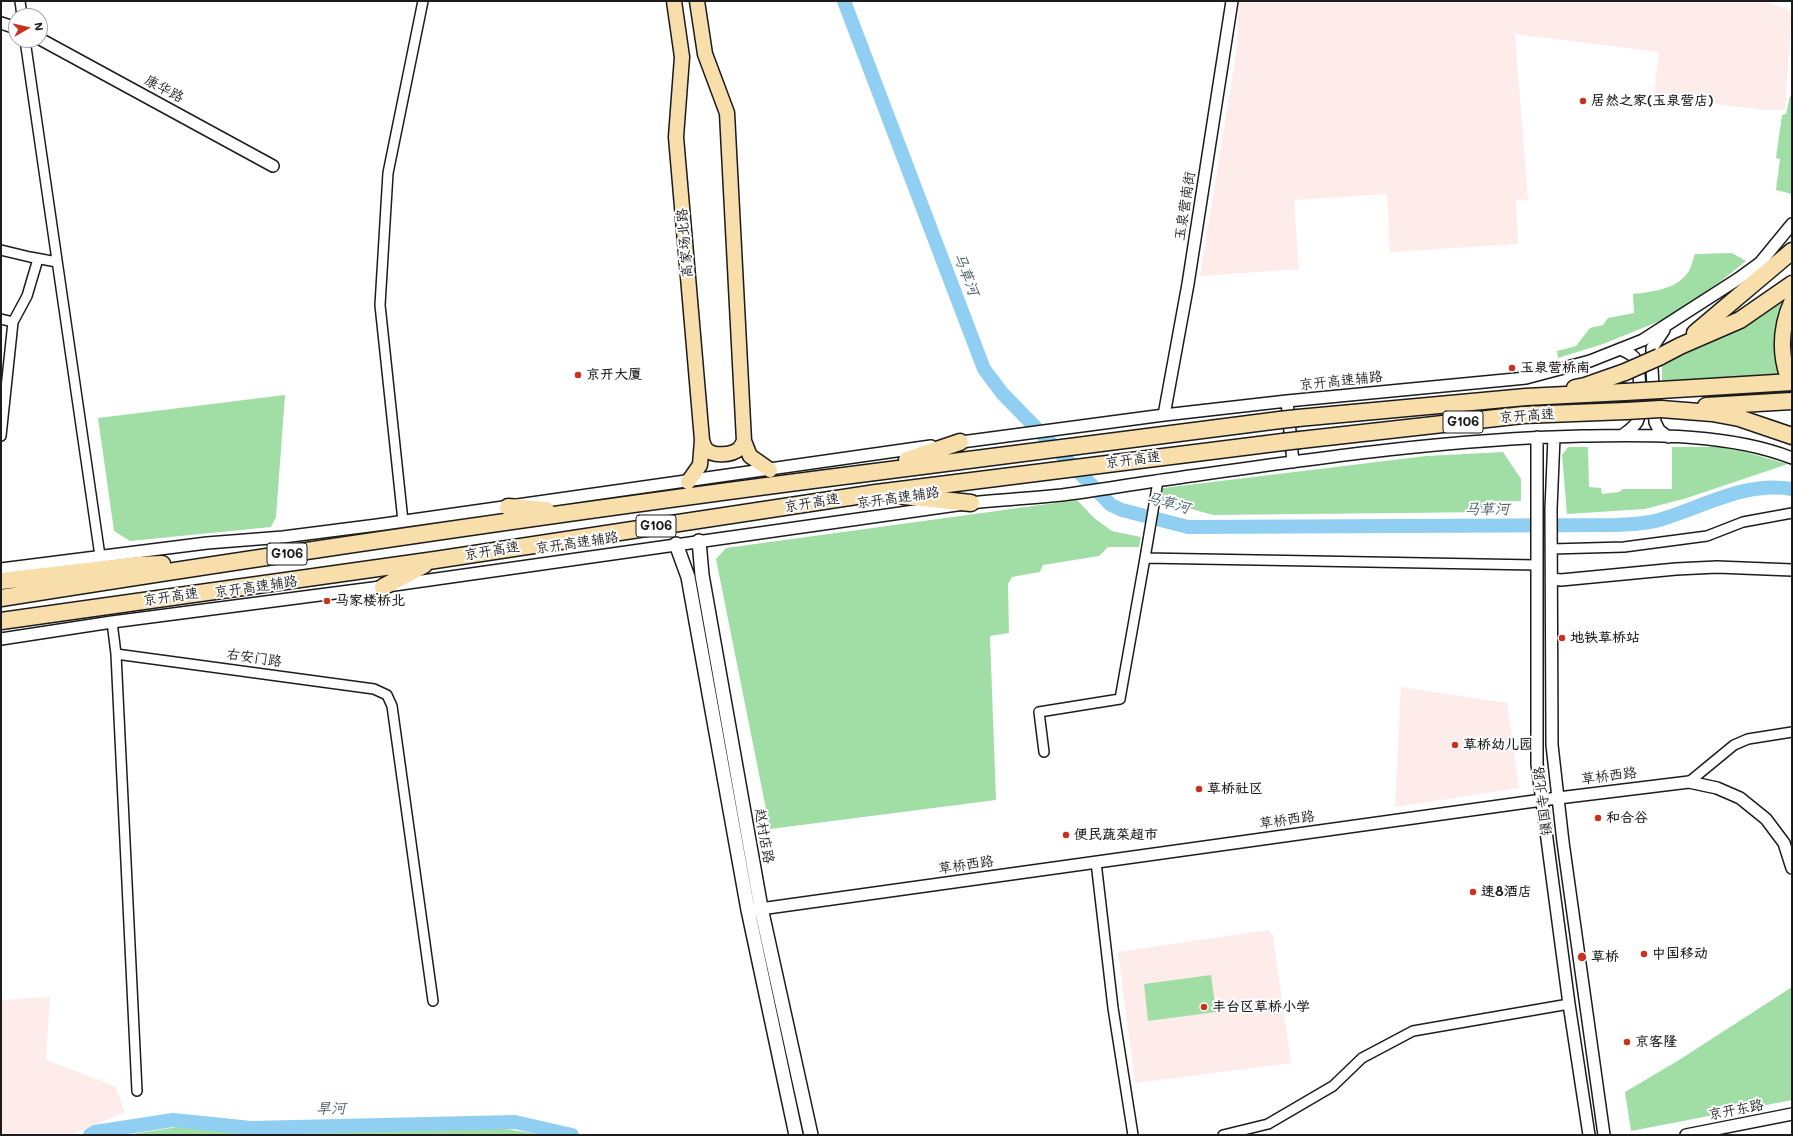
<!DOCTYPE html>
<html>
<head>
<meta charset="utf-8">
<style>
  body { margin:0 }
  #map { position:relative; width:1793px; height:1136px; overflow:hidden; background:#fff; font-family:Mali,sans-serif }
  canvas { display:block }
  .frame { position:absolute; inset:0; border:2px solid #1c1c1c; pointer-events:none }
  .north { position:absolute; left:8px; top:8px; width:40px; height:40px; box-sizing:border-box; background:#fff; border:1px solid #a4a4a4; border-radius:50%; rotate:82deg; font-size:11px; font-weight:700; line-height:16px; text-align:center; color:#1c1c1c }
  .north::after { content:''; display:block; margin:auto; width:14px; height:18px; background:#c8321e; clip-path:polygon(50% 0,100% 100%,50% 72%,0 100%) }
</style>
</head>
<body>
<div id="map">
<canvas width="1793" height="1136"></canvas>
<div class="frame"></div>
<div class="north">N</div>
</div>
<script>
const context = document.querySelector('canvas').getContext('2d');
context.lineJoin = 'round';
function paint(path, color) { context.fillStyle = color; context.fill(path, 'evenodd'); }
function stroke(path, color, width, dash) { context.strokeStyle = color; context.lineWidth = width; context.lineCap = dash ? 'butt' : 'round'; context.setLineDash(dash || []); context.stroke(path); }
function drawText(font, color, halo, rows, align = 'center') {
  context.font = font + ' Mali,"LXGW WenKai TC",sans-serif'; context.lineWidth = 4; context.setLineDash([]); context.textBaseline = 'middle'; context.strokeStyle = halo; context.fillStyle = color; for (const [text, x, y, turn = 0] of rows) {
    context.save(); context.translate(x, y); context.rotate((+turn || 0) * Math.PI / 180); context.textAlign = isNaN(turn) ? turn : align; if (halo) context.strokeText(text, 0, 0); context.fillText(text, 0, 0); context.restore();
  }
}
const built = new Path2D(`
  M 1239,1 L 1762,1 L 1792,10 L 1785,110 L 1765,110 L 1654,97 L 1659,52 L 1515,34 L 1528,200 L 1516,201 L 1518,244 L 1390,252 L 1387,194 L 1294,200 L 1299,269 L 1200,276 L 1236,54 Z
  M 1401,687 L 1507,703 L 1519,788 L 1395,807 Z
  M 1268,930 L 1273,935 L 1291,1063 L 1135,1083 L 1118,952 Z
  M 50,997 L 46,1060 L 115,1086 L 125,1112 L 71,1135 L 1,1135 L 1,1000 Z`);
const green = new Path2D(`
  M 1790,96 L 1792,97 L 1792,194 L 1776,190 L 1780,159 L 1776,158 L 1782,115 L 1786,114 Z
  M 1732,253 L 1746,261 L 1721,281 L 1670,317 L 1603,344 L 1558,358 L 1557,351 L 1576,346 L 1590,328 L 1603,325 L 1608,318 L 1634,313 L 1633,294 C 1652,292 1680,289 1690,269 C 1692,264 1693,259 1695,254 Z
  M 1785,294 C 1776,326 1771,342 1784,374 L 1662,382 L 1662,361 Z
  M 285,395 L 276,517 L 271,527 L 130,541 L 114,531 L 98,418 Z
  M 1568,447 L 1588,447 L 1589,487 L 1601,488 L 1602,494 L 1619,492 L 1623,489 L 1672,489 L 1672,447 L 1727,447 L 1788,464 L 1687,498 L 1645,509 L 1567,514 L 1562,455 Z
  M 1503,452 L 1521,479 L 1521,501 L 1495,501 L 1493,512 L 1213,515 L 1159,500 L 1163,488 L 1426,456 Z
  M 1077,500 L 1094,518 L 1112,531 L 1141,537 L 1139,547 L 1108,547 L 1099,556 L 1043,565 L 1040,572 L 1012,577 L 1008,584 L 1009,633 L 990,636 L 996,800 L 770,829 L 716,559 L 726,548 Z
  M 1211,975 L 1216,1012 L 1148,1021 L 1144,984 Z
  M 1792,987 L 1792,1100 L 1631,1131 L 1625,1092 L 1679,1060 Z
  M 475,1124 L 543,1135 L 125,1135 L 178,1127 L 258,1134 Z`);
const river = new Path2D(`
  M 844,1 L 984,369 L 1002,393 L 1111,505 L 1122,510 L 1188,527 L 1617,525 C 1630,524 1646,524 1659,520 C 1703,507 1745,481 1792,489
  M 90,1135 L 95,1132 L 173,1120 L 251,1128 L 515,1122 L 572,1135`);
const minor = new Path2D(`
  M 20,1 L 22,16
  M 25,40 L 100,556
  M 1,250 L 30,257 L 57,262
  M 1,319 L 13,322
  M 1,436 L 13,322 L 27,296 L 38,259
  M 1158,481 L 1145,558 L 1536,565
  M 403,521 L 380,305 L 388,173 L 423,1
  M 1551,549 L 1624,547 L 1707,536 L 1743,522 L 1792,513
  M 112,622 L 116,654 L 137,1091
  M 116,654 L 374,689 L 387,695 L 392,706 L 433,1001
  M 1044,752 L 1039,712 L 1120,699 L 1145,558
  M 1689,782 L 1734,745 L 1748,739 L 1792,732
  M 1096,862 L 1113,1008 L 1133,1135
  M 1223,1135 L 1268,1124 L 1333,1086 L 1362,1058 L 1413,1031 L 1569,1004`);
const tertiary = new Path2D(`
  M 1,23 L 16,28
  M 40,39 L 273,166
  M 1664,330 L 1652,348 L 1652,368 L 1655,422 L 1659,430 L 1668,437
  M 1620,349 C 1625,351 1633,354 1636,360 C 1640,369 1642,413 1637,422 C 1634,427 1628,431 1623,435
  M 1287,401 L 1293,462
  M 1164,415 L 1188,284 L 1232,1
  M 1537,437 L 1537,764 L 1569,1004 L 1589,1135
  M 1554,437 L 1551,509 L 1552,745 L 1563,842 L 1604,1135
  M 954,443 L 1164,415 L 1287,401 L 1526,378 L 1590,361 L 1643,340 L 1738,279 L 1760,263 L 1792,224
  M 1,569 L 207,543 L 283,537 L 377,525 L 931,446
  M 1552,579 L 1561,580 L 1676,569 L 1717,567 L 1792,570
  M 1,639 L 112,622 L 373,588 L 971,503 C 1001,500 1031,498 1062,495 C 1100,490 1139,483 1177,478 C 1311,459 1446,439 1582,436 C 1650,435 1728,433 1792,458
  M 753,910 L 1542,800 L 1689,782 L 1717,788 L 1740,798 L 1766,819 L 1784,843 L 1792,868
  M 1686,1135 L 1792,1114`);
const secondary = new Path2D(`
  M 699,541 L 702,575 L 761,908 L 811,1135
  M 676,544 L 688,577 L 748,910 L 796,1135`);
const primary = new Path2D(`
  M 674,1 L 682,57 L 676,137 L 702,440 L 700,465 L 688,482
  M 697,1 L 705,54 L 727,113 L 744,441 L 750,456 L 770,470
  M 702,440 C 703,443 704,447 706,449 C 713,457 732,455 739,449 C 741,447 743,443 744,441`);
const trunk = new Path2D(`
  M 1788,377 C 1779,351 1781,326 1792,301`);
const motorway = new Path2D(`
  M 1695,333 L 1792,251
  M 1659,357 L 1680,346 L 1740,320 L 1792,284
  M 1575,388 L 1585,386 L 1625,372
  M 1660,390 L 1792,382
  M 1706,406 L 1792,401
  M 1661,409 L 1712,413 L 1739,418 L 1792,436
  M 1298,418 L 1526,397 L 1625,392
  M 1300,440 L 1523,415 L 1626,411
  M 907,460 L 960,442
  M 903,496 L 971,503
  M 508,507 L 546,510
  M 1,581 L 139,565 L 162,564
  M 383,587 L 424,565
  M 1,598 C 292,552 583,509 875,472 C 1010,454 1145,438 1280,420
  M 1,621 L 435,560 L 876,493 L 1283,442`);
const motorwayBridge = new Path2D(`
  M 1625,372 L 1659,357
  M 1625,392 L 1660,390
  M 1626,411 L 1661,409
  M 1280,420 L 1298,418
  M 1283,442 L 1300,440`);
const markers = [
  [1583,101,4,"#c8321e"],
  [1512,368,4,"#c8321e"],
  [578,375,4,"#c8321e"],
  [327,601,4,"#c8321e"],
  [1562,638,4,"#c8321e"],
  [1455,745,4,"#c8321e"],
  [1199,789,4,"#c8321e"],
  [1598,818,4,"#c8321e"],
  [1066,835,4,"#c8321e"],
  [1473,892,4,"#c8321e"],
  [1644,954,4,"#c8321e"],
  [1582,957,5,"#c8321e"],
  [1204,1007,4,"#c8321e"],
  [1627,1042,4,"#c8321e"]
];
const shields = [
  [1463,422,40],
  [656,526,40],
  [287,554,40]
];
const shieldNames = [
  ["G106",1463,422],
  ["G106",656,526],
  ["G106",287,554]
];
const streetNames = [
  ["康华路",164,89,28],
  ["玉泉营南街",1185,206,-81],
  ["高家场北路",685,243,-95],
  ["京开高速辅路",1341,381,-6],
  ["京开高速",1527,416,-4],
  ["京开高速",1133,460,-7],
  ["京开高速辅路",898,498,-8],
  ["京开高速",812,503,-9],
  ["京开高速辅路",577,543,-8],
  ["京开高速",492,551,-9],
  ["京开高速辅路",256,587,-8],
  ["京开高速",171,597,-8],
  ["右安门路",254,658,8],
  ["草桥西路",1609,776,-7],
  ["镇国寺北路",1543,801,-97],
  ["草桥西路",1287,820,-8],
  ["赵村店路",764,836,80],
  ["草桥西路",966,865,-8],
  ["京开东路",1736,1110,-11]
];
const poiNames = [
  ["居然之家(玉泉营店)",1591,101],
  ["玉泉营桥南",1520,368],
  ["京开大厦",586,375],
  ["马家楼桥北",335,601],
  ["地铁草桥站",1570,638],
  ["草桥幼儿园",1463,745],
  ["草桥社区",1207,789],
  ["和合谷",1606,818],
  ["便民蔬菜超市",1074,835],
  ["速8酒店",1481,892],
  ["中国移动",1652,954],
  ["草桥",1591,957],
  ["丰台区草桥小学",1212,1007],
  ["京客隆",1635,1042]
];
const waterNames = [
  ["马草河",966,274,69],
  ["马草河",1168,503,15],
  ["马草河",1487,509],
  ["旱河",331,1109,-1]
];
paint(built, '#feecea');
paint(green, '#a1dea6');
stroke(river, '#90cff1', 14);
stroke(minor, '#1c1c1c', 12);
stroke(tertiary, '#1c1c1c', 14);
stroke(secondary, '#1c1c1c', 16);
stroke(primary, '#1c1c1c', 17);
stroke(trunk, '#1c1c1c', 18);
stroke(motorway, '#1c1c1c', 19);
stroke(minor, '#fff', 9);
stroke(tertiary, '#fff', 11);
stroke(secondary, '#fff', 13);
stroke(primary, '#f8deab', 14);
stroke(trunk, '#f8deab', 15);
stroke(motorway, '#f8deab', 16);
stroke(motorwayBridge, '#1c1c1c', 19, []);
stroke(motorwayBridge, '#f8deab', 16);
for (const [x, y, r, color] of markers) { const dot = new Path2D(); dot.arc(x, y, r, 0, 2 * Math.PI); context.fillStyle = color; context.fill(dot); stroke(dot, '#fff', 1.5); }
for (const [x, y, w] of shields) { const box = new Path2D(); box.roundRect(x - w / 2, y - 11, w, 22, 3); context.fillStyle = '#fff'; context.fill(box); stroke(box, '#1c1c1c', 1); }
drawText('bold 13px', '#1c1c1c', null, shieldNames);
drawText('14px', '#1c1c1c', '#fff', streetNames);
drawText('bold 14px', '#1c1c1c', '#fff', poiNames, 'left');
drawText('italic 15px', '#455b67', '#fff', waterNames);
</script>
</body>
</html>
